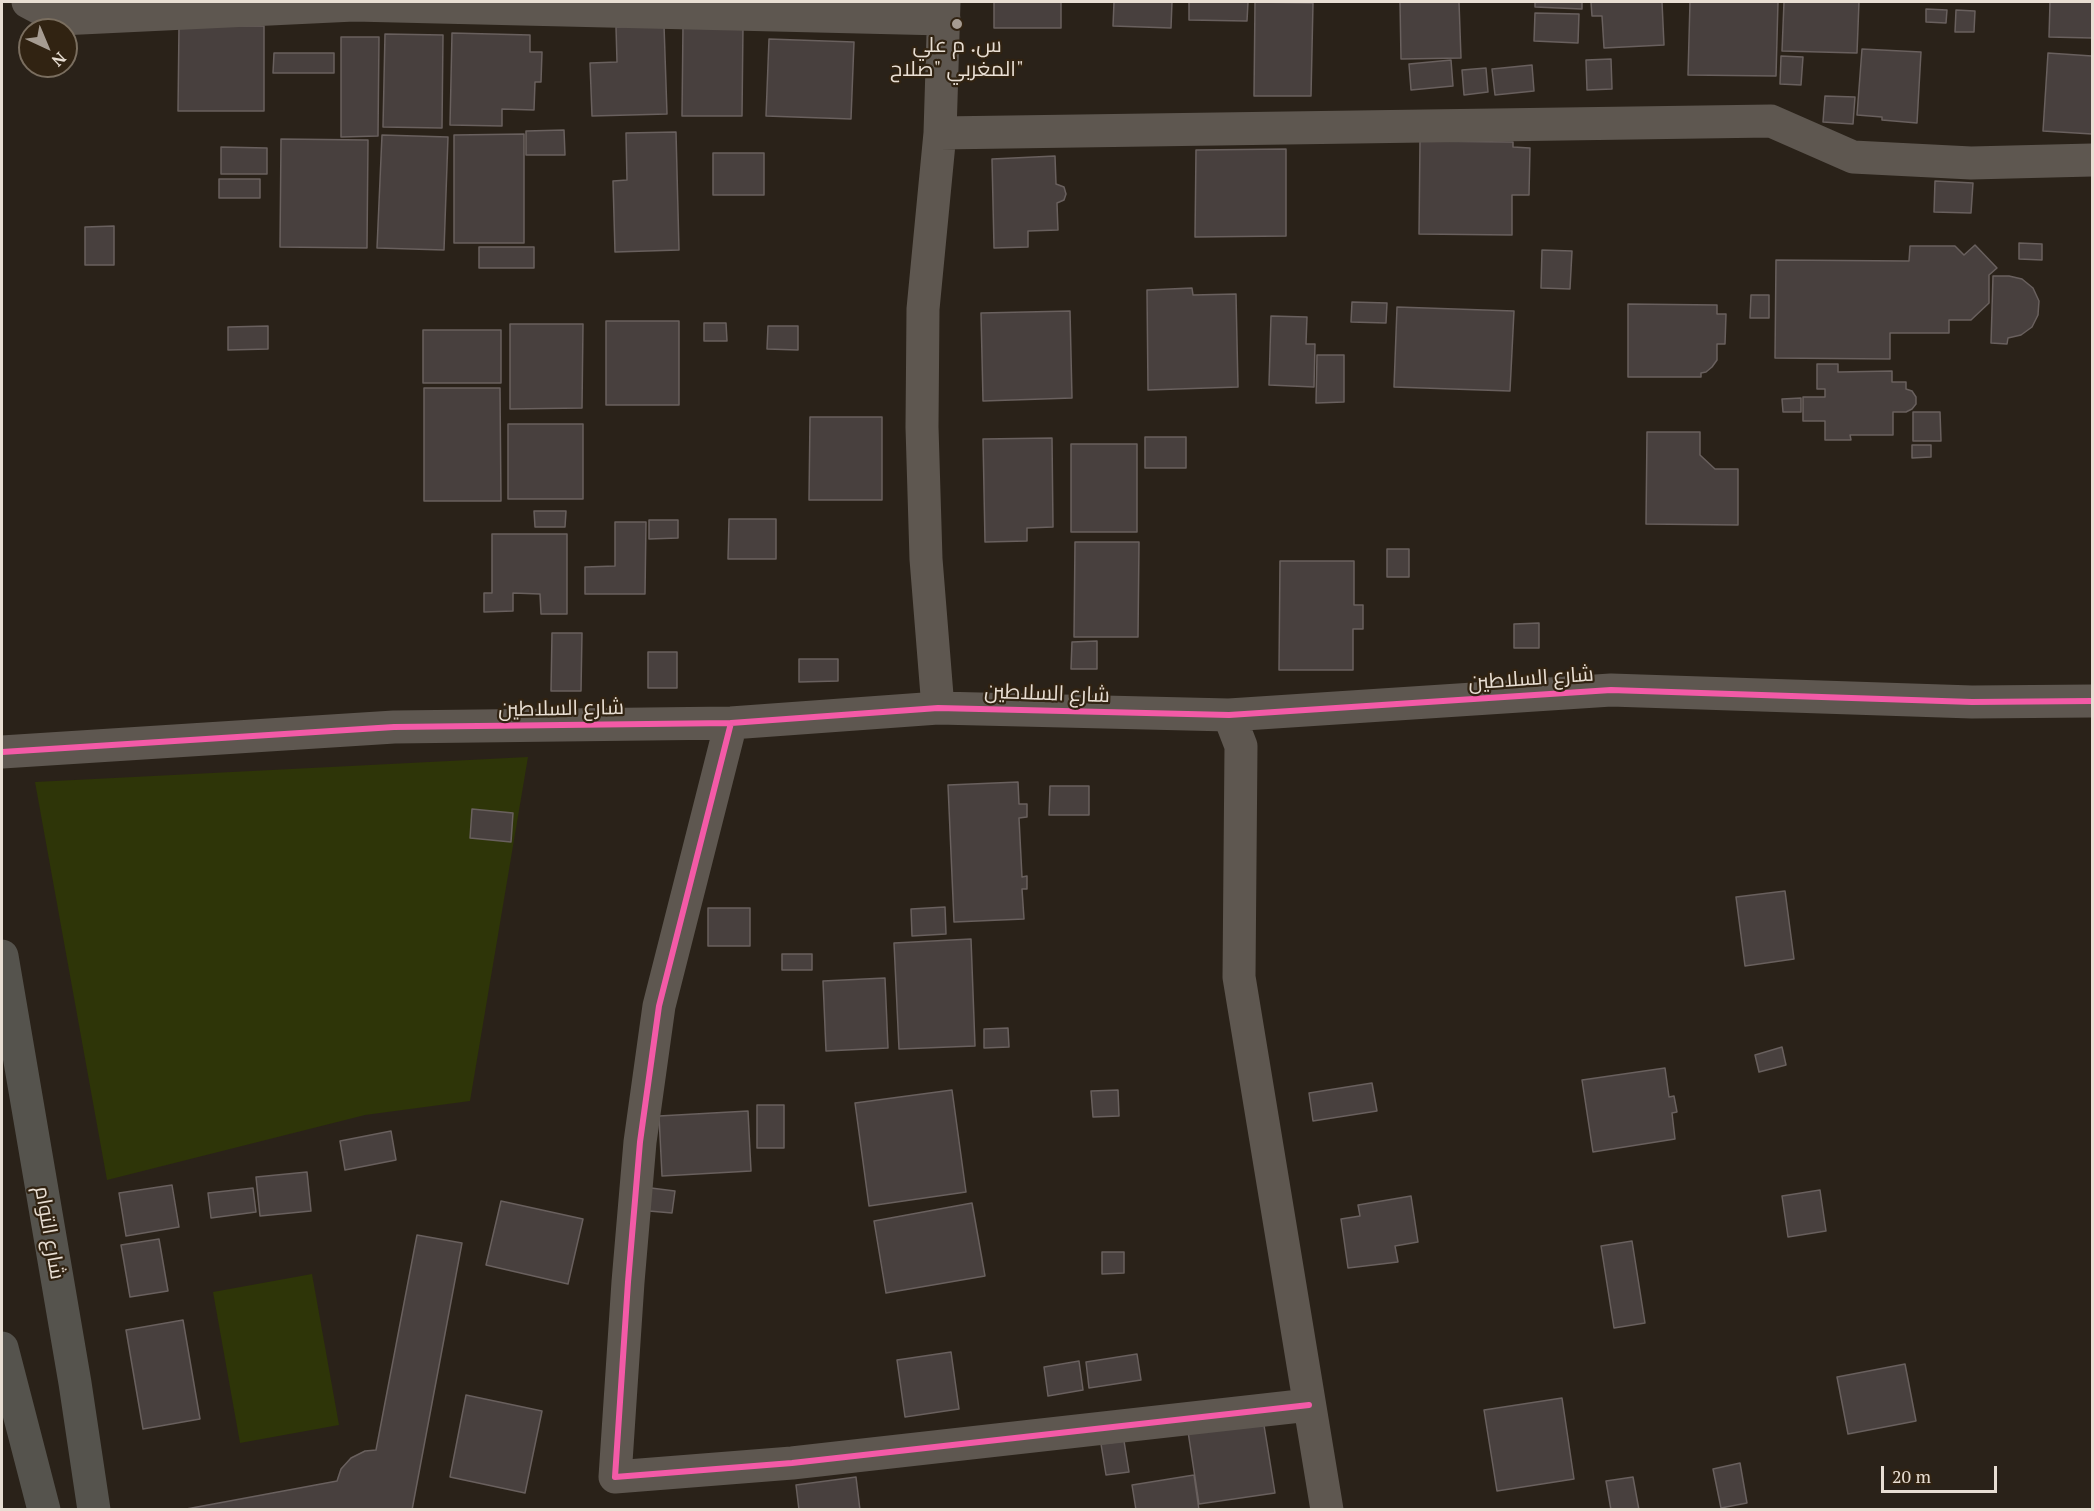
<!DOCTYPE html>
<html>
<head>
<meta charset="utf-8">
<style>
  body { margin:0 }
  #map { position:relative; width:2094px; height:1511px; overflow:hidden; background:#2a2219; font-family:"PT Serif",serif }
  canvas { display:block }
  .frame { position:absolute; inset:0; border:3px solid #e8ded3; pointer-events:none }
  .north { position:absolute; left:18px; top:18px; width:60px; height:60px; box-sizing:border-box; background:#312312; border:2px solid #7a6e5f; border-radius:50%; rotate:136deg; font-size:16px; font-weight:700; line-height:24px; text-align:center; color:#e8ded3 }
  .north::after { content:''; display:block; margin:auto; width:21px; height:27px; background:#a69c92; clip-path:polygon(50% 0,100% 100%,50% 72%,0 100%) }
  .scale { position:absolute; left:1881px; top:1466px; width:116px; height:27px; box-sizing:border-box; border:3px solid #e8ded3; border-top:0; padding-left:8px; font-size:18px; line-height:21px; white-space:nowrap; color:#e8ded3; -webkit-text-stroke:4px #312312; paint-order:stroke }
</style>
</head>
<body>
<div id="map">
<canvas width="2094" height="1511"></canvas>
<div class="frame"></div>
<div class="north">N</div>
<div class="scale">20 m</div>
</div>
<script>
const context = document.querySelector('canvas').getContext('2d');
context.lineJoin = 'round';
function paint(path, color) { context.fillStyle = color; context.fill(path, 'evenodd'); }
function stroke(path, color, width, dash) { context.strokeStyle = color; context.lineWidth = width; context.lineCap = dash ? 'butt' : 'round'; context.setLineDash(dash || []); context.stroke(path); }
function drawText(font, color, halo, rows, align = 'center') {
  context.font = font + ' "PT Serif",Cairo,serif'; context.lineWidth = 4.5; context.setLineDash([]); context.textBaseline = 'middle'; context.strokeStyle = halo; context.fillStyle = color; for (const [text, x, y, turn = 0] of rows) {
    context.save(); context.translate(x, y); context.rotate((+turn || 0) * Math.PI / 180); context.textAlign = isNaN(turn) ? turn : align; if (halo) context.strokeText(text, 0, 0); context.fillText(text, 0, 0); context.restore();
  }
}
const green = new Path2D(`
  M 528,757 L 470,1101 L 365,1115 L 107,1180 L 35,782 Z
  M 312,1274 L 339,1425 L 240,1443 L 213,1292 Z`);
const building = new Path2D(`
  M 994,2 L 1061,2 L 1061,28 L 994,28 Z
  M 1114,2 L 1172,2 L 1171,28 L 1113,26 Z
  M 1189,2 L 1248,2 L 1247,21 L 1189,20 Z
  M 1255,2 L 1313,3 L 1311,96 L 1254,96 Z
  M 1400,2 L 1459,2 L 1461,58 L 1401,59 Z
  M 1535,2 L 1582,2 L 1582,9 L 1535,7 Z
  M 1591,2 L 1662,2 L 1664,45 L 1604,48 L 1602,16 L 1592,16 Z
  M 1690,2 L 1778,2 L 1776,76 L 1688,75 Z
  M 1784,2 L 1859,2 L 1857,53 L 1782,51 Z
  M 2050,2 L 2092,2 L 2092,38 L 2049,37 Z
  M 1926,9 L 1947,10 L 1946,23 L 1926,22 Z
  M 1956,10 L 1975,11 L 1974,32 L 1955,32 Z
  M 1535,13 L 1579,14 L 1578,43 L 1534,41 Z
  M 683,24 L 743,25 L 742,116 L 682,116 Z
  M 664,25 L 667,114 L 592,116 L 590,63 L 617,62 L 616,27 Z
  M 179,26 L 264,26 L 264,111 L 178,111 Z
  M 452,33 L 530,35 L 530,52 L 542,52 L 541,82 L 535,82 L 534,110 L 502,109 L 502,126 L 450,125 Z
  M 385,34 L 443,35 L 442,128 L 383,127 Z
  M 341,37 L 379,37 L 378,136 L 341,137 Z
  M 769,39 L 854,42 L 851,119 L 766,116 Z
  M 1862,49 L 1921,52 L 1917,123 L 1882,120 L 1882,117 L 1857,115 Z
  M 274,53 L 334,53 L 334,73 L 273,73 Z
  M 2048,53 L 2092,56 L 2092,134 L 2043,131 Z
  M 1781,56 L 1803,57 L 1801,85 L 1780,84 Z
  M 1611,59 L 1612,89 L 1587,90 L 1586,60 Z
  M 1451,60 L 1453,86 L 1411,90 L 1409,64 Z
  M 1532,65 L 1534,91 L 1495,95 L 1492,69 Z
  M 1486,68 L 1488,92 L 1464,95 L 1462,70 Z
  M 1825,96 L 1855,97 L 1853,124 L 1823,122 Z
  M 564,130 L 565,155 L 526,155 L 526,131 Z
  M 676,132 L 679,250 L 615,252 L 613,181 L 627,180 L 626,133 Z
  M 524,134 L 524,243 L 454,243 L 454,135 Z
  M 382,135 L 448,137 L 444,250 L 377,248 Z
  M 281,139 L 368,140 L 367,248 L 280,247 Z
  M 1420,141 L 1513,142 L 1513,147 L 1530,148 L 1529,195 L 1512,195 L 1512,235 L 1419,234 Z
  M 221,147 L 267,148 L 267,174 L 221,174 Z
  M 1286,149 L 1286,236 L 1195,237 L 1196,150 Z
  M 713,153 L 764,153 L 764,195 L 713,195 Z
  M 1055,156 L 1056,184 L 1064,187 L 1066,194 L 1064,200 L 1057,203 L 1058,230 L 1028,231 L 1028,247 L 994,248 L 992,159 Z
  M 219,179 L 260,179 L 260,198 L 219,198 Z
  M 1935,181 L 1973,183 L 1971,213 L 1934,212 Z
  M 114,226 L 114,265 L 85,265 L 85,227 Z
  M 2019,243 L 2042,244 L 2042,260 L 2019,259 Z
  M 1975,245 L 1997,268 L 1989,275 L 1989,303 L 1971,320 L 1949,320 L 1949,333 L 1890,333 L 1890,359 L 1775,358 L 1776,260 L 1909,261 L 1910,246 L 1955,246 L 1964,255 Z
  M 479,247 L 534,247 L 534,268 L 479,268 Z
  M 1542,250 L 1572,251 L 1570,289 L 1541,288 Z
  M 1993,276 L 2009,276 L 2022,279 L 2033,288 L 2039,301 L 2038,315 L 2032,327 L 2021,335 L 2008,338 L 2007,344 L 1991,343 Z
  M 1192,288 L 1193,295 L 1236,294 L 1238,387 L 1148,390 L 1147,290 Z
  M 1751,295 L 1769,295 L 1769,318 L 1750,318 Z
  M 1352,302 L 1387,303 L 1386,323 L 1351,322 Z
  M 1628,304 L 1717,305 L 1717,314 L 1726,314 L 1725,344 L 1717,344 L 1717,360 L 1712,367 L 1706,372 L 1701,373 L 1701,377 L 1628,377 Z
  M 1397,307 L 1514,311 L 1510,391 L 1394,387 Z
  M 1070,311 L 1072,398 L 983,401 L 981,313 Z
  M 1271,316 L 1307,317 L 1306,344 L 1315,344 L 1314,387 L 1269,385 Z
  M 606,321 L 679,321 L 679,405 L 606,405 Z
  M 704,323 L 726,323 L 727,341 L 704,341 Z
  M 510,324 L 583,324 L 582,408 L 510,409 Z
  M 268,326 L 268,349 L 228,350 L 228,327 Z
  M 768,326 L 798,326 L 798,350 L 767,349 Z
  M 423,330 L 501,330 L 501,383 L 423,383 Z
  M 1317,355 L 1344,355 L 1344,402 L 1316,403 Z
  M 1817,364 L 1838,364 L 1838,372 L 1892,371 L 1892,382 L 1906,382 L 1906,389 L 1912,391 L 1916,397 L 1916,404 L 1912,409 L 1906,412 L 1893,412 L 1893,435 L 1850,435 L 1851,440 L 1825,440 L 1825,421 L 1803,421 L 1803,397 L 1825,397 L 1825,389 L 1817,389 Z
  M 424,388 L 500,388 L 501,501 L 424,501 Z
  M 1801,398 L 1801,412 L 1783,412 L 1782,399 Z
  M 1913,412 L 1940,412 L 1941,441 L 1913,441 Z
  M 810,417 L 882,417 L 882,500 L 809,500 Z
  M 508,424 L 583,424 L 583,499 L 508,499 Z
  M 1647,432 L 1700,432 L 1700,455 L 1715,469 L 1738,469 L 1738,525 L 1646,524 Z
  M 1145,437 L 1186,437 L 1186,468 L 1145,468 Z
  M 1052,438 L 1053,527 L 1027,528 L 1027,541 L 985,542 L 983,439 Z
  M 1071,444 L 1137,444 L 1137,532 L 1071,532 Z
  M 1912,445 L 1931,445 L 1931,457 L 1912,458 Z
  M 534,511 L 566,511 L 565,527 L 535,527 Z
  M 729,519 L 776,519 L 776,559 L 728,559 Z
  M 649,520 L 678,520 L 678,538 L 649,539 Z
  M 615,522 L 646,522 L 645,594 L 585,594 L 585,567 L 615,566 Z
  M 492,534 L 567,534 L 567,614 L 541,614 L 540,594 L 513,593 L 513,611 L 484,612 L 484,593 L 492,593 Z
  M 1075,542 L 1139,542 L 1138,637 L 1074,637 Z
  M 1387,549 L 1409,549 L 1409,577 L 1387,577 Z
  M 1280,561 L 1354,561 L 1354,605 L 1363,605 L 1363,629 L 1353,629 L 1353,670 L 1279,670 Z
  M 1539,623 L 1539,648 L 1514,648 L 1514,624 Z
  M 552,633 L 582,633 L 581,691 L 551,691 Z
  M 1097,641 L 1097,669 L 1071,669 L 1072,642 Z
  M 648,652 L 677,652 L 677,688 L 648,688 Z
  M 799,659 L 838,659 L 838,681 L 799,682 Z
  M 1018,782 L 1019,804 L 1027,804 L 1027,817 L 1019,818 L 1022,877 L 1027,876 L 1027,889 L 1022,889 L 1024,919 L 954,922 L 948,785 Z
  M 1050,786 L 1089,786 L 1089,815 L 1049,815 Z
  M 472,809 L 513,813 L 511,842 L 470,838 Z
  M 1785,891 L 1794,959 L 1745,966 L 1736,897 Z
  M 945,907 L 946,934 L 912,936 L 911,909 Z
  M 708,908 L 750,908 L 750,946 L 708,946 Z
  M 971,939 L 975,1046 L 899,1049 L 894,943 Z
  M 782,954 L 812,954 L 812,970 L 782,970 Z
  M 885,978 L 888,1048 L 826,1051 L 823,981 Z
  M 1008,1028 L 1009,1047 L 984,1048 L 984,1029 Z
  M 1782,1047 L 1786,1065 L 1759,1072 L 1755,1055 Z
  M 1665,1068 L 1669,1097 L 1674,1096 L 1677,1112 L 1672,1113 L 1675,1139 L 1593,1152 L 1582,1080 Z
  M 1372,1083 L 1377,1111 L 1313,1121 L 1309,1093 Z
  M 952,1090 L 966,1192 L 869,1206 L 855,1103 Z
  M 1118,1090 L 1119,1116 L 1093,1117 L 1091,1091 Z
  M 757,1105 L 784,1105 L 784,1148 L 757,1148 Z
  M 748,1111 L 751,1171 L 662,1176 L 659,1116 Z
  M 391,1131 L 396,1160 L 345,1170 L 340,1141 Z
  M 307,1172 L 311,1211 L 260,1216 L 256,1177 Z
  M 172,1185 L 179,1227 L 126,1236 L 119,1193 Z
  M 253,1188 L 256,1212 L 211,1218 L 208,1193 Z
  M 651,1188 L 675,1191 L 672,1213 L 649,1211 Z
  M 1820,1190 L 1826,1231 L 1788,1237 L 1782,1196 Z
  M 1411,1196 L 1418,1242 L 1395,1246 L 1398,1262 L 1348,1268 L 1341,1219 L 1360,1216 L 1358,1205 Z
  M 501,1201 L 583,1219 L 568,1284 L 486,1265 Z
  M 972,1203 L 985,1276 L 886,1293 L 874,1221 Z
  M 417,1235 L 462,1243 L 412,1510 L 181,1510 L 337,1481 L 341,1469 L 351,1458 L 365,1451 L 376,1450 Z
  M 159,1239 L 168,1291 L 130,1297 L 121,1245 Z
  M 1632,1241 L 1645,1323 L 1614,1328 L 1601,1246 Z
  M 1102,1252 L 1124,1252 L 1124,1273 L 1102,1274 Z
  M 183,1320 L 200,1419 L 143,1429 L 126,1330 Z
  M 951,1352 L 959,1409 L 905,1417 L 897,1360 Z
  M 1137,1354 L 1141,1380 L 1089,1388 L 1086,1362 Z
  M 1079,1361 L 1083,1390 L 1048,1396 L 1044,1367 Z
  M 1905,1364 L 1916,1421 L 1848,1434 L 1837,1377 Z
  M 466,1395 L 542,1411 L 525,1493 L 450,1477 Z
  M 1562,1398 L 1574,1479 L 1497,1491 L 1484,1410 Z
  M 1262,1413 L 1275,1493 L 1199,1504 L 1187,1425 Z
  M 1124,1441 L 1129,1472 L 1106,1475 L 1101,1444 Z
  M 1740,1463 L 1747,1503 L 1721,1508 L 1713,1469 Z
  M 1194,1475 L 1199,1510 L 1136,1510 L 1132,1485 Z
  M 856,1477 L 860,1510 L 799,1510 L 796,1485 Z
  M 1633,1477 L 1639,1510 L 1611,1510 L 1606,1481 Z`);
const minor = new Path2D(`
  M 28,2 L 60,19 L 354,5 L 944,19
  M 940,133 L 1771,121 L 1853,157 L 1971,163 L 2092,160
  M 938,708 L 926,559 L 922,427 L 923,309 L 940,133 L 944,2
  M 1229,715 L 1241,746 L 1239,977 L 1327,1510
  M 731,723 L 659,1006 L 640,1142 L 628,1282 L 615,1477 L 792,1463 L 1309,1405
  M 2,752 L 394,727 L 731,723 L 938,708 L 1229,715 L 1611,690 L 1972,702 L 2092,701`);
const secondary = new Path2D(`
  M 2,956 L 75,1383 L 94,1510
  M 2,1348 L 44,1510`);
const cycleway = new Path2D(`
  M 731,723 L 659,1006 L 640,1142 L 628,1282 L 615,1477 L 792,1463 L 1309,1405
  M 2,752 L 394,727 L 731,723 L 938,708 L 1229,715 L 1611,690 L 1972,702 L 2092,701`);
const markers = [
  [957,24,6,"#a69c92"]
];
const poiNames = [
  ["س. م علي",957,46],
  ["المغربي \"صلاح\"",957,70]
];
const streetNames = [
  ["شارع السلاطين",1531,679,-4],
  ["شارع السلاطين",1047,694,2],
  ["شارع السلاطين",561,709,-1],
  ["شارع التوام",49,1233,80]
];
paint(green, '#2e3508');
paint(building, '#48403e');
stroke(building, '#69605e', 1.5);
stroke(minor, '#5e5750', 33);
stroke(secondary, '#55534d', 33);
stroke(cycleway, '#f35aa7', 6);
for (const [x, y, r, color] of markers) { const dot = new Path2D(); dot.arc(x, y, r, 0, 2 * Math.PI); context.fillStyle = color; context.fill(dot); stroke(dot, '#312312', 2); }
drawText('21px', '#e8ded3', '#312312', poiNames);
drawText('21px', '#e8ded3', '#312312', streetNames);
</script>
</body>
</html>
